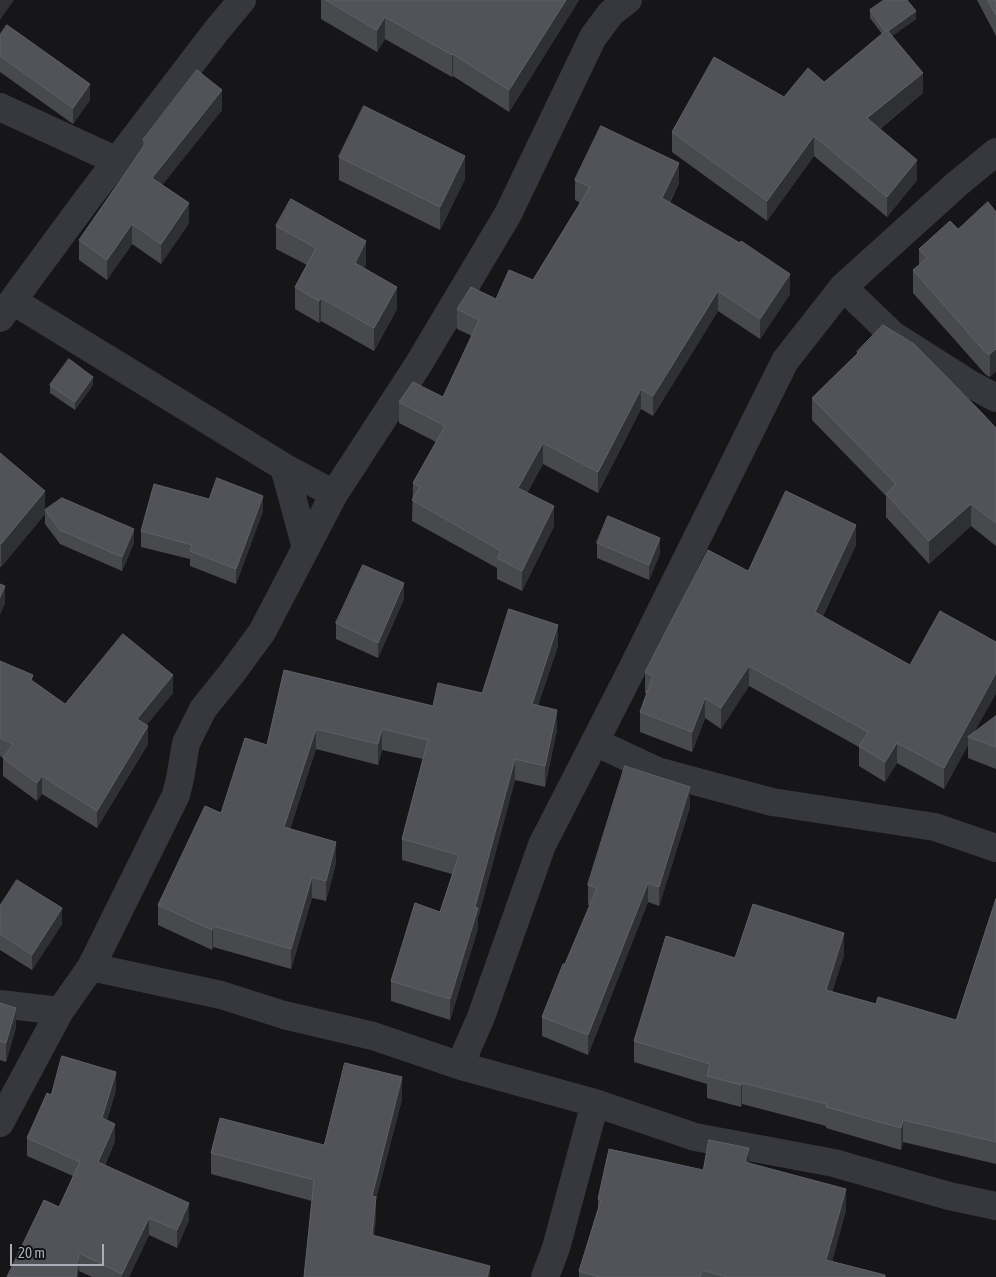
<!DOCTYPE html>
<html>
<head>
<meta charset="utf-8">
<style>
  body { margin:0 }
  #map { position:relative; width:996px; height:1277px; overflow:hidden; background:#161618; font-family:"Asap Condensed",sans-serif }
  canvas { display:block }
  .scale { position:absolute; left:10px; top:1244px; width:94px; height:22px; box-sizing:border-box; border:2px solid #a8adb8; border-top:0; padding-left:6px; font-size:15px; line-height:18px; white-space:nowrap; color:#a8adb8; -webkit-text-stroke:4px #111113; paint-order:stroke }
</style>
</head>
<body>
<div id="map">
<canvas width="996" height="1277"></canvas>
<div class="scale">20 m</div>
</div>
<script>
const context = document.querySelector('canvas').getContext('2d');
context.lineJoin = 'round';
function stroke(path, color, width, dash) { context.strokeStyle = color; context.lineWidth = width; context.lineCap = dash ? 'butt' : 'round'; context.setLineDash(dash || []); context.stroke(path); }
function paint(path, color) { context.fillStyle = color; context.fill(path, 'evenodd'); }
const minor = new Path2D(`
  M 0,107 L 117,161
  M 843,287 L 893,335 L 970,384 L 996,398
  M 13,301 L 284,467 L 334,494
  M 0,318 L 86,201 L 217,30 L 242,0
  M 284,467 L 306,548
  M 595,742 L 657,771 L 772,802 L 935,827 L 996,848
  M 91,967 L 221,995 L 284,1015 L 373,1036 L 461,1066 L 595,1103 L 695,1137 L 834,1163 L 949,1196 L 996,1206
  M 0,1004 L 60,1011
  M 461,1066 L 467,1049 L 481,1017 L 542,845 L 629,675 L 785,361 L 843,287 L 957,184 L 996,152
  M 0,1123 L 60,1011 L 91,967 L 176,795 L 180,779 L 186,743 L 203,709 L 232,673 L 262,632 L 334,494 L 418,365 L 508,214 L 593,37 L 611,13 L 628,0
  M 545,1277 L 556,1248 L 595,1103`);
const wall = new Path2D(`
  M 321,0 L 579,0 L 509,112 L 453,76 L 452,77 L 385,39 L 377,52 L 321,19 Z
  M 977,0 L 996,0 L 996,36 Z
  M 870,10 L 916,19 L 892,36 L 923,93 L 880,129 L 917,180 L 887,217 L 814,156 L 767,221 L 672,152 L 672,132 L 784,97 L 824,82 L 882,34 L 870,18 Z
  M 0,35 L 90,100 L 73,124 L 0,72 Z
  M 222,110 L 162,185 L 189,223 L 161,264 L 132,244 L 107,280 L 79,260 L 79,240 L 143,147 L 143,140 Z
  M 339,157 L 465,179 L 440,230 L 339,180 Z
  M 575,180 L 679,183 L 670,203 L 790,294 L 760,339 L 718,311 L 653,416 L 641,409 L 598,493 L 543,464 L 527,493 L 554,526 L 522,591 L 497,579 L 497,568 L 412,521 L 413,483 L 436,442 L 399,423 L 399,402 L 443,397 L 472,336 L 457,329 L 457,309 L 496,299 L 533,280 L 580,203 L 575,200 Z
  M 996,212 L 990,377 L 986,375 L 913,293 L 913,270 L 919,266 L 919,249 Z
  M 276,226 L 366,264 L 364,268 L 397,309 L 374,351 L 321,321 L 319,323 L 295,309 L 295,287 L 307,265 L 276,249 Z
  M 857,352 L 996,428 L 996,546 L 971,526 L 929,564 L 886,517 L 886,496 L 812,420 L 812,398 L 857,354 Z
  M 50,385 L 93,385 L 75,410 L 50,393 Z
  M 0,453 L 45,514 L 1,567 L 0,566 Z
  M 209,499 L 263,511 L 236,584 L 190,566 L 190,559 L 141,547 L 141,531 Z
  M 45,510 L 134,543 L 122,571 L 60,544 L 45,524 Z
  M 597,543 L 660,554 L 649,580 L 597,558 Z
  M 856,545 L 823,616 L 975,732 L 996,716 L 996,769 L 968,758 L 968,745 L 944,789 L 897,763 L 885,782 L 859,766 L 859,747 L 749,686 L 721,729 L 705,718 L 692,752 L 640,732 L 640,712 L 647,693 L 645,693 L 645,672 L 748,571 Z
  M 404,599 L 378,658 L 336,639 L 336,623 Z
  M 558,646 L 538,705 L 557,730 L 545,787 L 515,780 L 478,918 L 478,928 L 450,1020 L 391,1001 L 391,981 L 440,912 L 452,874 L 402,860 L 402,839 L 423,759 L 382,750 L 378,765 L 316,749 L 290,829 L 336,863 L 326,901 L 312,898 L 291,969 L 213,947 L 212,950 L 158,925 L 158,905 L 267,745 L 284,670 L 433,706 L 482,693 Z
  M 0,661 L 33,681 L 65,704 L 173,693 L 146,725 L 148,744 L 97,828 L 42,794 L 37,801 L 3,776 L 3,758 L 0,756 Z
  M 690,807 L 659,906 L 648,902 L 588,1055 L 542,1036 L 542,1017 L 565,964 L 590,905 L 588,905 L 588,885 Z
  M 996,899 L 996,1164 L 903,1142 L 901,1150 L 826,1128 L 826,1126 L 742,1104 L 741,1107 L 707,1098 L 707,1084 L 634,1062 L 634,1041 L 735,958 L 844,955 L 832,992 L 876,1004 L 956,1020 Z
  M 0,906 L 62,924 L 32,970 L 0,950 Z
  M 0,1003 L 16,1027 L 6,1062 L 0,1060 Z
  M 116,1090 L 107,1120 L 115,1141 L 105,1165 L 189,1220 L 177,1248 L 149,1235 L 129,1277 L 92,1277 L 79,1271 L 59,1207 L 73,1176 L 27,1156 L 27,1138 L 51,1095 Z
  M 402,1099 L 376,1199 L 376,1218 L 374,1236 L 490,1277 L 304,1277 L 312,1201 L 211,1174 L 211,1153 L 324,1145 Z
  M 749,1163 L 846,1210 L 832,1261 L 885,1277 L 579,1277 L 579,1271 L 598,1209 L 598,1199 L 703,1170 Z`);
const shadedWall = new Path2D(`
  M 0,0 L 14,0 L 0,20 Z
  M 566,0 L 579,0 L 509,112 L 509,90 Z
  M 916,11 L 916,19 L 886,40 L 886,32 Z
  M 385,17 L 385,39 L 377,52 L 377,30 Z
  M 453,54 L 453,76 L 452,77 L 452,55 Z
  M 923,73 L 923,93 L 867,139 L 867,118 Z
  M 90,84 L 90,100 L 73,124 L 73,108 Z
  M 222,90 L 222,110 L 152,198 L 152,178 Z
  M 814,136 L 814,156 L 767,221 L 767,201 Z
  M 465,156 L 465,179 L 440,230 L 440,207 Z
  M 917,160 L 917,180 L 887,217 L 887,197 Z
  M 679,163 L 679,183 L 662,218 L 662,198 Z
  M 189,203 L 189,223 L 161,264 L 161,244 Z
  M 132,224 L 132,244 L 107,280 L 107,260 Z
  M 366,241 L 366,264 L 355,285 L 355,263 Z
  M 790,274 L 790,294 L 760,339 L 760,319 Z
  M 397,287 L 397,309 L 374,351 L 374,328 Z
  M 718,291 L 718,311 L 653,416 L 653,396 Z
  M 321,298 L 321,321 L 319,323 L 319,301 Z
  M 996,349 L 996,372 L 990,377 L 990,354 Z
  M 93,377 L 93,385 L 75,410 L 75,402 Z
  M 641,389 L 641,409 L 598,493 L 598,472 Z
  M 543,443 L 543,464 L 518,508 L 518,488 Z
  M 45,491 L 45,514 L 1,567 L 1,544 Z
  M 263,496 L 263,511 L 236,584 L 236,569 Z
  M 971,504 L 971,526 L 929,564 L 929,541 Z
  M 554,506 L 554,526 L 522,591 L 522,571 Z
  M 856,525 L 856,545 L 815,632 L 815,612 Z
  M 134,529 L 134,543 L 122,571 L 122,557 Z
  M 660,538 L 660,554 L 649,580 L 649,565 Z
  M 404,583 L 404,599 L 378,658 L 378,643 Z
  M 5,586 L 5,604 L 0,615 L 0,597 Z
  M 558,625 L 558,646 L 532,724 L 532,704 Z
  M 749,666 L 749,686 L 721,729 L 721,708 Z
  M 996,673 L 996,694 L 971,738 L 968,737 L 968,745 L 944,789 L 944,768 Z
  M 173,675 L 173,693 L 137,737 L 137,719 Z
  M 705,698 L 705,718 L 692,752 L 692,732 Z
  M 557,710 L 557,730 L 545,787 L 545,766 Z
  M 148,726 L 148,744 L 97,828 L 97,811 Z
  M 316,729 L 316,749 L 284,847 L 284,827 Z
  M 382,729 L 382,750 L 378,765 L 378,744 Z
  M 897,743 L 897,763 L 885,782 L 885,762 Z
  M 515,759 L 515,780 L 478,918 L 478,928 L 450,1020 L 450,999 Z
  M 42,776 L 42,794 L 37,801 L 37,783 Z
  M 690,787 L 690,807 L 659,906 L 659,887 Z
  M 336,842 L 336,863 L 326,901 L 326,881 Z
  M 312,877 L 312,898 L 291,969 L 291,949 Z
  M 648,883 L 648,902 L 588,1055 L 588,1035 Z
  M 62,908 L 62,924 L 32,970 L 32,955 Z
  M 213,926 L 213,947 L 212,950 L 212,930 Z
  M 844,933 L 844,955 L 826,1011 L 826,990 Z
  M 16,1008 L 16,1027 L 6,1062 L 6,1043 Z
  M 116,1072 L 116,1090 L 102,1135 L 102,1118 Z
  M 402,1077 L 402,1099 L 376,1199 L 376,1218 L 372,1257 L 372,1196 Z
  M 742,1083 L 742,1104 L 741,1107 L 741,1085 Z
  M 903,1120 L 903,1142 L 901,1150 L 901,1128 Z
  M 115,1124 L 115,1141 L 98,1180 L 98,1162 Z
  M 749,1148 L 749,1170 L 745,1162 Z
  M 846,1189 L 846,1210 L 828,1277 L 826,1260 Z
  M 189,1203 L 189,1220 L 177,1248 L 177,1230 Z
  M 149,1218 L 149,1235 L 129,1277 L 122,1277 L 122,1274 Z
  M 79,1253 L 79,1271 L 78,1277 L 76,1277 Z
  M 490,1266 L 490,1277 L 487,1277 Z`);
const building = new Path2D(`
  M 326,0 L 566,0 L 509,90 L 453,54 L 452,55 L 385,17 L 377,30 Z
  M 884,0 L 907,0 L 916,11 L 888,31 L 887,30 L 885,31 L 870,10 Z
  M 988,0 L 996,0 L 996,15 Z
  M 7,25 L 90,84 L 73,108 L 0,56 L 0,35 Z
  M 887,30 L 923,73 L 867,118 L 917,160 L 887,197 L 814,136 L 767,201 L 672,132 L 714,57 L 784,97 L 808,68 L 824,82 Z
  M 197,70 L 222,90 L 152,178 L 189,203 L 161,244 L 132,224 L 107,260 L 79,240 L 146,143 L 143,140 Z
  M 364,106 L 465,156 L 440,207 L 339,157 Z
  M 601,126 L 679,163 L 662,198 L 740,243 L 741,241 L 790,274 L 760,319 L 718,291 L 653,396 L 641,389 L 598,472 L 543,443 L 518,488 L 554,506 L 522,571 L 497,558 L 501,551 L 412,500 L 420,487 L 413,483 L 445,426 L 399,402 L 413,382 L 443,397 L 479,320 L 457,309 L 471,287 L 496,299 L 509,270 L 533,280 L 590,187 L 575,180 Z
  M 291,199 L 366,241 L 355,263 L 397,287 L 374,328 L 321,298 L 319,301 L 295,287 L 316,248 L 276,226 Z
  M 988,202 L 996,212 L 996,349 L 990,354 L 986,353 L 913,270 L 927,258 L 919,249 L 950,221 L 958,229 Z
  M 883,325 L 914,344 L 981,412 L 996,428 L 996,523 L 971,504 L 929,541 L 886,494 L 896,484 L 812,398 L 858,353 L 857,352 Z
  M 69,359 L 93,377 L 75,402 L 50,385 Z
  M 0,453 L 45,491 L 1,544 L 0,544 Z
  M 217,478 L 263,496 L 236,569 L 190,551 L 192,545 L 141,531 L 154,484 L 209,499 Z
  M 786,491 L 856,525 L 815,612 L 910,665 L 940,611 L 996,642 L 996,673 L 944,768 L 897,743 L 885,762 L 859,746 L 868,732 L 749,666 L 721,708 L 705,698 L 692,732 L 640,712 L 653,676 L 645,672 L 708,550 L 748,571 Z
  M 62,498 L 134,529 L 122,557 L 60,530 L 45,510 Z
  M 608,516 L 660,538 L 649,565 L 597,543 Z
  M 363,565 L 404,583 L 378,643 L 336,623 Z
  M 0,584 L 5,586 L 0,597 Z
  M 509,609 L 558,625 L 532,704 L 557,710 L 545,766 L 515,759 L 475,907 L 478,908 L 450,999 L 391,981 L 415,903 L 440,912 L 459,855 L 402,839 L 428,740 L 382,729 L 378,744 L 316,729 L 284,827 L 336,842 L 326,881 L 312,877 L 291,949 L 213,926 L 212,930 L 158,905 L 205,806 L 221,813 L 245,738 L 267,745 L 284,670 L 433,706 L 438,683 L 482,693 Z
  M 123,634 L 173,675 L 137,719 L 148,726 L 97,811 L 42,776 L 37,783 L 3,758 L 13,744 L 0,738 L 0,661 L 33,675 L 31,680 L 65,704 Z
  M 996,716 L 996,747 L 968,737 Z
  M 625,766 L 690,787 L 659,887 L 648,883 L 588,1035 L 542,1017 L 563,964 L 565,964 L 597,888 L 588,885 Z
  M 17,880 L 62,908 L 32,955 L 0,934 L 0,906 Z
  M 996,899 L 996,1142 L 903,1120 L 901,1128 L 826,1107 L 827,1104 L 742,1083 L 741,1085 L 707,1076 L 710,1064 L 634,1041 L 666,936 L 735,958 L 753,904 L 844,933 L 826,990 L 876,1004 L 878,997 L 956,1020 Z
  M 0,1003 L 16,1008 L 6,1043 L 0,1041 Z
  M 62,1056 L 116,1072 L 102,1118 L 115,1124 L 98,1162 L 189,1203 L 177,1230 L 149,1218 L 122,1274 L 79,1253 L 76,1277 L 7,1277 L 44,1200 L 59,1207 L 80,1162 L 27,1138 L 47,1093 L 51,1095 Z
  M 345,1063 L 402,1077 L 372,1196 L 376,1197 L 372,1235 L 490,1266 L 487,1277 L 304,1277 L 314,1180 L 211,1153 L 220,1118 L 324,1145 Z
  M 709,1140 L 749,1148 L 745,1162 L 846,1189 L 826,1260 L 885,1275 L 885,1277 L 727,1277 L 702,1270 L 700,1277 L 599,1277 L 579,1271 L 601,1200 L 598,1199 L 609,1149 L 703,1170 Z`);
stroke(minor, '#37383d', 28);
paint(wall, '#47494d');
paint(shadedWall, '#2f3033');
paint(building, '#525359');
stroke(building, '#5f6168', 1);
</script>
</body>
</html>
